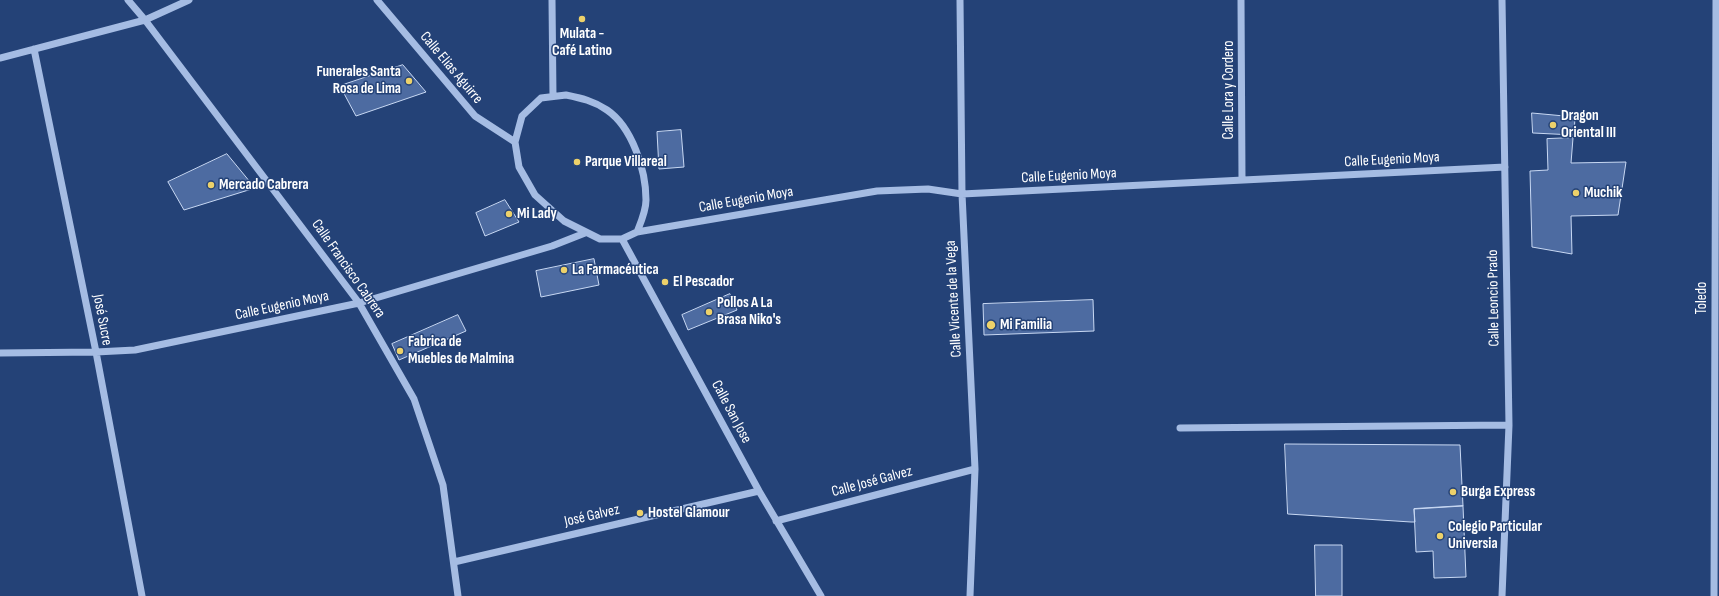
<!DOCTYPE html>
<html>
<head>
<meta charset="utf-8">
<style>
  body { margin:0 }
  canvas { display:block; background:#244277 }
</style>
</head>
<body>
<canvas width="1719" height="596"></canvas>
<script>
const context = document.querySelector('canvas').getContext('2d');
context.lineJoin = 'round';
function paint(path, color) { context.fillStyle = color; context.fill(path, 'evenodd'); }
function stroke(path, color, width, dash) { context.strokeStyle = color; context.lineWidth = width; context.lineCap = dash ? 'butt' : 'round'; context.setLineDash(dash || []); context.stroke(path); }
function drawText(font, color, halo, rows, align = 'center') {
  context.font = font + ' "Sofia Sans Condensed",sans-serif'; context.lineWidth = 3; context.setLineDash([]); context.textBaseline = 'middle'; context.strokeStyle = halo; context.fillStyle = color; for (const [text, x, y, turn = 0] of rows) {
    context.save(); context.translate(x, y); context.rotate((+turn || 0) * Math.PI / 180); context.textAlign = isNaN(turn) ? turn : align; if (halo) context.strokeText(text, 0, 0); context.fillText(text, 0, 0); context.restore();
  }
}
const building = new Path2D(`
  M 403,65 L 426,92 L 356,116 L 340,86 Z
  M 1532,113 L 1575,117 L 1574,135 L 1533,133 Z
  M 681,130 L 684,167 L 659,169 L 657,132 Z
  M 1573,138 L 1571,163 L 1626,162 L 1618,215 L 1571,216 L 1572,254 L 1532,247 L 1530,171 L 1548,170 L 1547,139 Z
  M 227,154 L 255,188 L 184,210 L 168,182 Z
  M 505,200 L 519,222 L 485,236 L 476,213 Z
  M 594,259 L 599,285 L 541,297 L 536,271 Z
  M 730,294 L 737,310 L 688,330 L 682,315 Z
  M 1093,300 L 1094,331 L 984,335 L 983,304 Z
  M 458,315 L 466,331 L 399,360 L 392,344 Z
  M 1285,444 L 1460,445 L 1463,506 L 1414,509 L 1415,522 L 1411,522 L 1288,514 Z
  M 1463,506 L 1466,577 L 1434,578 L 1433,551 L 1416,552 L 1414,509 Z
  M 1315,545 L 1342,545 L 1342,596 L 1316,596 Z`);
const minor = new Path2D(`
  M 128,0 L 145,20 L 359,303 L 414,399 L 443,485 L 458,596
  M 377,0 L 475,116 L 515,142
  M 552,0 L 553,96
  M 960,0 L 962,194 L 975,469 L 970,596
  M 1241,0 L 1242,180
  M 34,49 L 96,352 L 142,596
  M 0,58 L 145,20 L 189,0
  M 566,95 C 581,98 594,101 607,110 C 632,127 646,170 646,200 C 646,211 641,222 637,232 L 622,239 L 600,239 L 564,221 L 535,195 L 519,167 L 515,142 L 522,116 L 541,98 Z
  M 637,232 L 877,191 L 928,189 L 962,194 L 1505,167
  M 622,239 L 759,491 L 821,596
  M 0,353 L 96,352 L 135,350 L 359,303 L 552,246 L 585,233
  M 1180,428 L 1509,425
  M 776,521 L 975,469
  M 454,562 L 759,491
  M 1502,596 L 1509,425 L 1502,0
  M 1714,596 L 1716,0`);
const markers = [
  [582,19,4,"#edd16a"],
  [409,81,4,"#edd16a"],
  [1553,125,4,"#edd16a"],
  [577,162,4,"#edd16a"],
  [211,185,4,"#edd16a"],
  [1576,193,4,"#edd16a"],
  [509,214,4,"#edd16a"],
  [564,270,4,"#edd16a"],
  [665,282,4,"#edd16a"],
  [709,312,4,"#edd16a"],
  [991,325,5,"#edd16a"],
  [400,351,4,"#edd16a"],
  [1453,492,4,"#edd16a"],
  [640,513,4,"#edd16a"],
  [1440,536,4,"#edd16a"]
];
const poiNames = [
  ["Mulata -",582,34,"center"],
  ["Café Latino",582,51,"center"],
  ["Funerales Santa",401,72,"right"],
  ["Rosa de Lima",401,89,"right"],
  ["Dragon",1561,116],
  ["Oriental III",1561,133],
  ["Parque Villareal",585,162],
  ["Mercado Cabrera",219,185],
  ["Muchik",1584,193],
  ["Mi Lady",517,214],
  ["La Farmacéutica",572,270],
  ["El Pescador",673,282],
  ["Pollos A La",717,303],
  ["Brasa Niko's",717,320],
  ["Mi Familia",1000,325],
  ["Fabrica de",408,342],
  ["Muebles de Malmina",408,359],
  ["Burga Express",1461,492],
  ["Hostel Glamour",648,513],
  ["Colegio Particular",1448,527],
  ["Universia",1448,544]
];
const streetNames = [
  ["Calle Elias Aguirre",451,68,50],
  ["Calle Lora y Cordero",1229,90,-90],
  ["Calle Eugenio Moya",1392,160,-3],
  ["Calle Eugenio Moya",1069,176,-3],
  ["Calle Eugenio Moya",746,200,-10],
  ["Calle Francisco Cabrera",348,269,55],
  ["Calle Leoncio Prado",1494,298,-91],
  ["Toledo",1702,298,-90],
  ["Calle Vicente de la Vega",954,299,-93],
  ["Calle Eugenio Moya",282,306,-12],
  ["José Sucre",102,320,79],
  ["Calle San Jose",731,412,62],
  ["Calle José Galvez",872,482,-15],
  ["José Galvez",592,516,-13]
];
paint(building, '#4d6ba1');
stroke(building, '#c8d8f3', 1);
stroke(minor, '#a5bce3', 7);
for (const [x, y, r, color] of markers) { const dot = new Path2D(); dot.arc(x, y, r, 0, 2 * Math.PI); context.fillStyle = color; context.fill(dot); stroke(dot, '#244277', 1.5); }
drawText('bold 15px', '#fff', '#244277', poiNames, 'left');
drawText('15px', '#fff', '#244277', streetNames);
</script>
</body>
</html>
